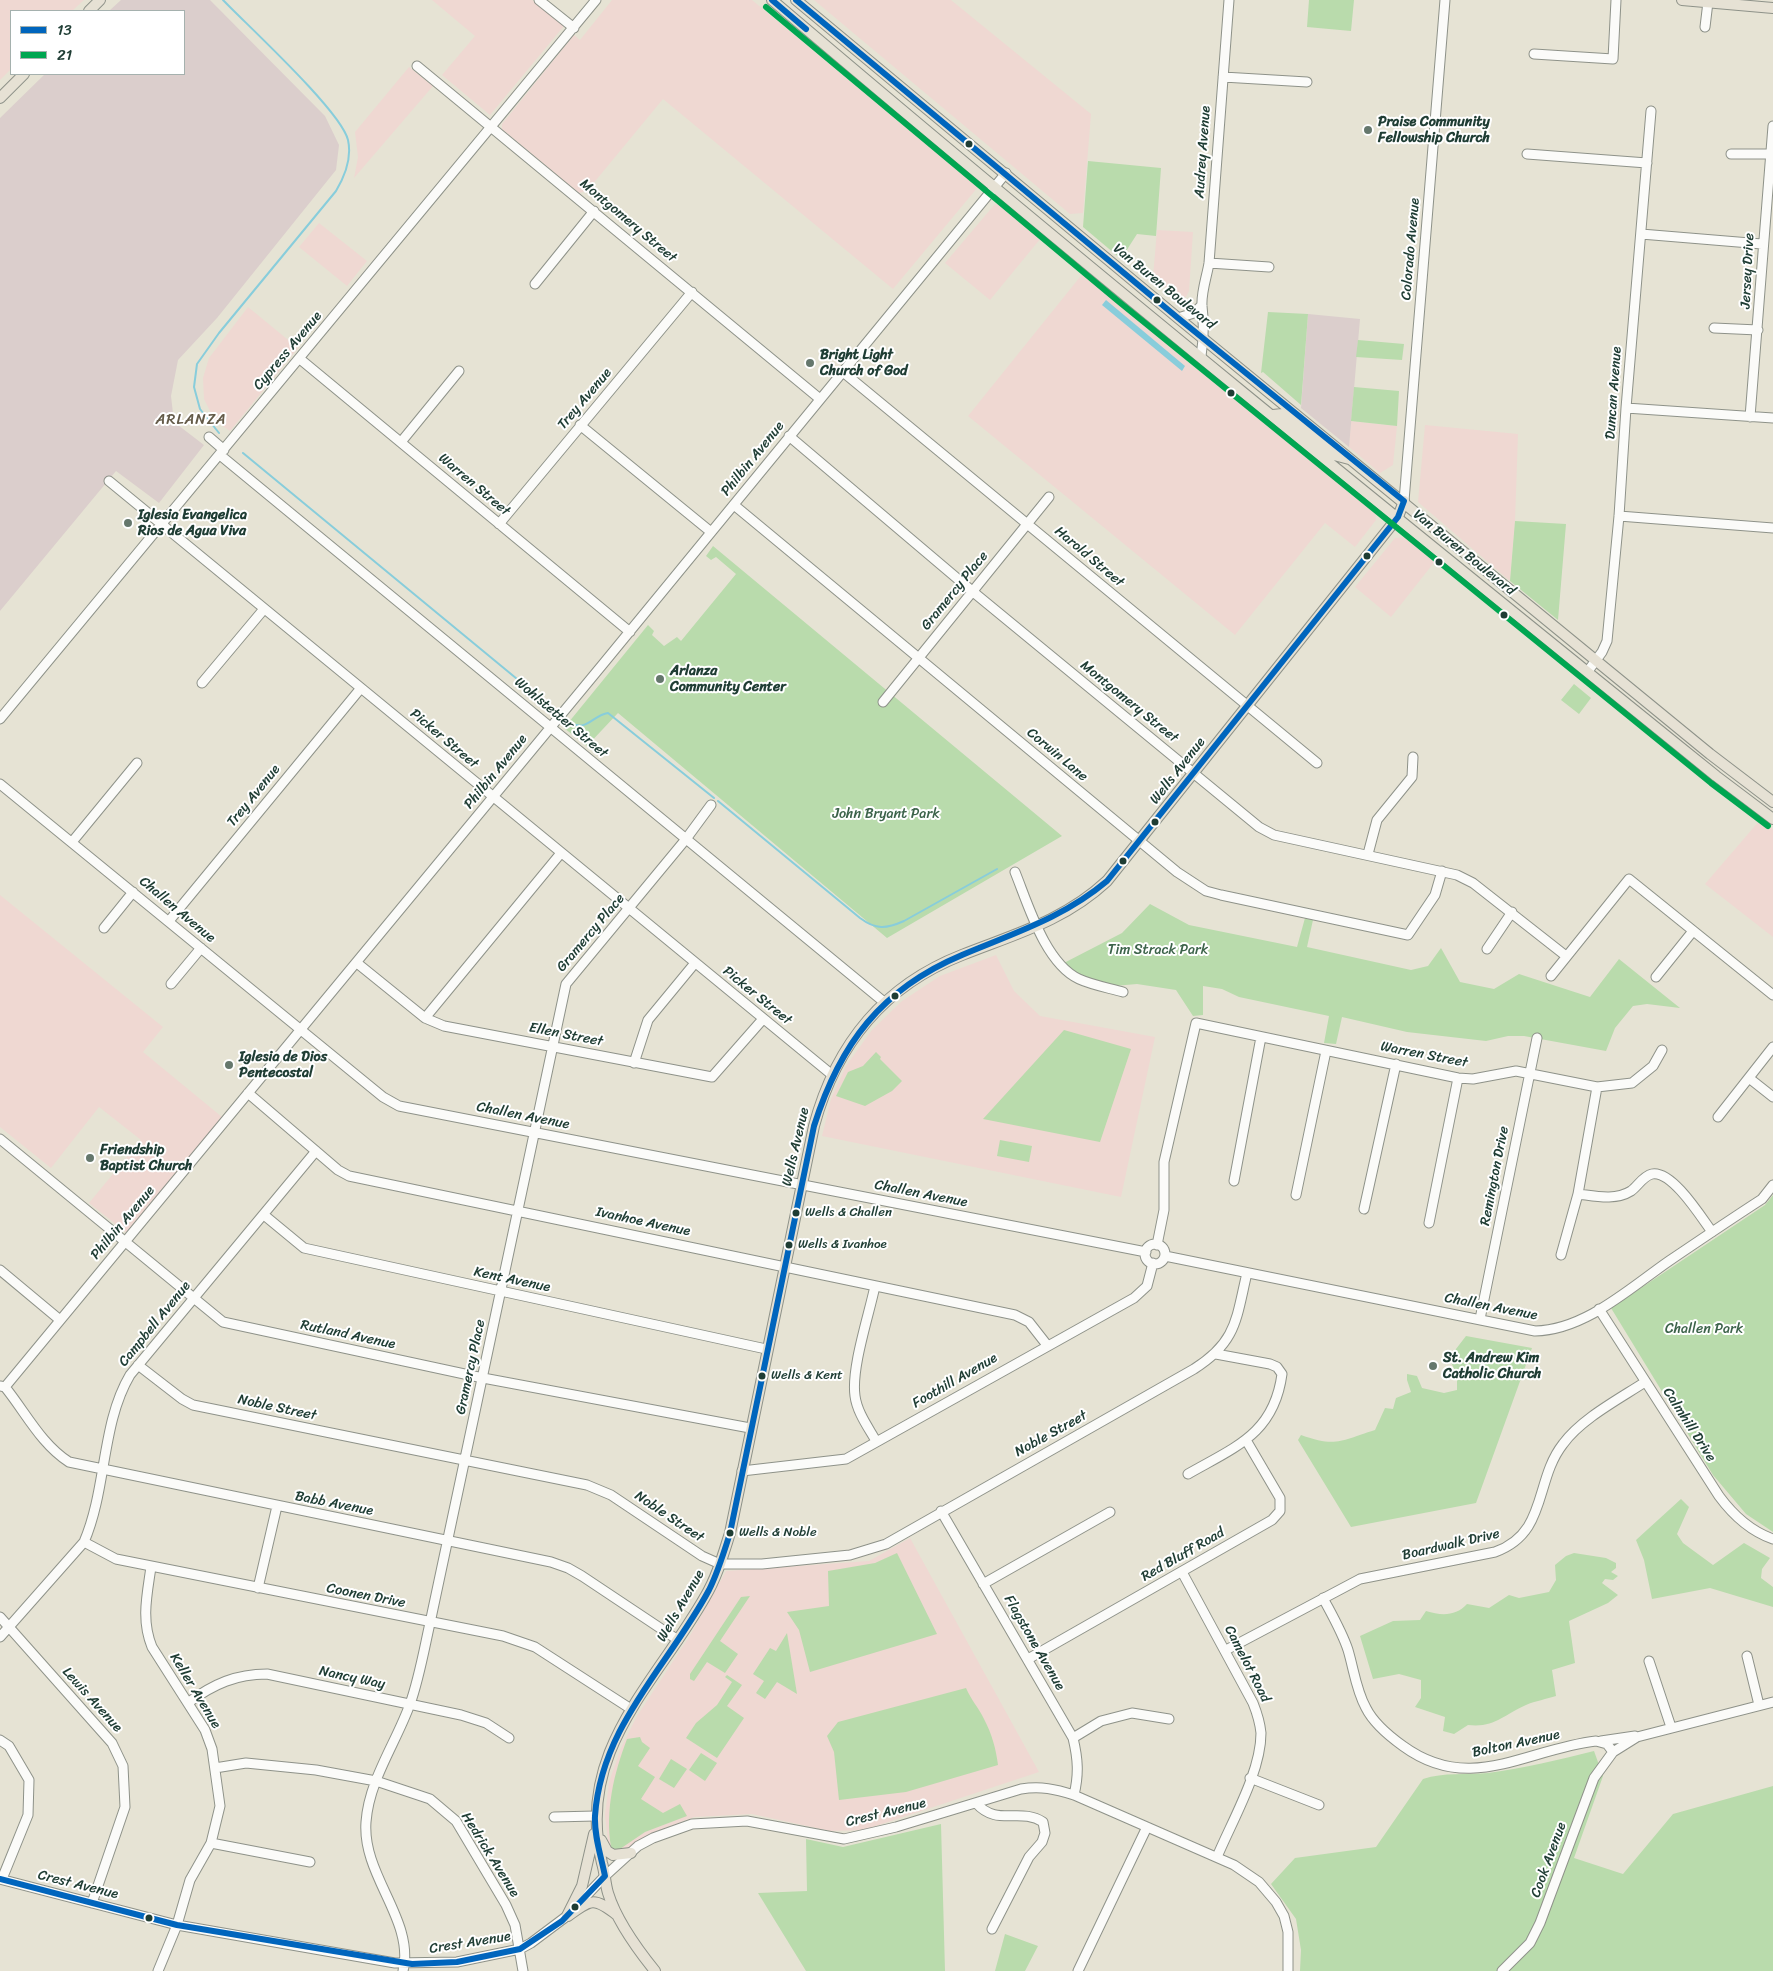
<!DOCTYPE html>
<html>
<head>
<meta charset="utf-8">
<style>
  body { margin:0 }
  #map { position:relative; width:1773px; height:1971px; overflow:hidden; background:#e6e3d4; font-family:Sriracha,sans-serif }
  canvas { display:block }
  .legend { position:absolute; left:10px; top:10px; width:175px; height:65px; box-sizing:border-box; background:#fff; border:1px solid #a5b1ae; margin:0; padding:6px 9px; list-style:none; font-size:15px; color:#1f3d34 }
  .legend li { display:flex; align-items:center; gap:10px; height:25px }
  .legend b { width:25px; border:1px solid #a5b1ae }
</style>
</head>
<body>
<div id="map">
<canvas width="1773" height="1971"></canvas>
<ul class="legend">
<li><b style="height:6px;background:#0065bd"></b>13</li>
<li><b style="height:6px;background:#00a651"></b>21</li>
</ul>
</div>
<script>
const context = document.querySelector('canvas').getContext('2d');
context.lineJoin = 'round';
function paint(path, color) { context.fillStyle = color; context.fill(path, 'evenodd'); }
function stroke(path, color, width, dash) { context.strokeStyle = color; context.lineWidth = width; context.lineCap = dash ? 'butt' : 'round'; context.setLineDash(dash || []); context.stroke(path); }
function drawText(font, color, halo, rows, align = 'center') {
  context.font = font + ' Sriracha,sans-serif'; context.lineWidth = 4; context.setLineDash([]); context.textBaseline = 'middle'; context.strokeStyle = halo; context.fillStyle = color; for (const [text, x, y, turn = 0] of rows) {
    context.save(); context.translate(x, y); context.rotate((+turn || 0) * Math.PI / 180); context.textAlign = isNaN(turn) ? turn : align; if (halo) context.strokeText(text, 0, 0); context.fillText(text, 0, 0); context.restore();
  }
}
const built = new Path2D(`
  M 0,0 L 84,0 L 72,11 L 11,11 L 11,69 L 0,80 Z
  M 432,0 L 532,0 L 564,26 L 490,115 L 442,75 L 475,36 Z
  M 612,0 L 752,0 L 978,187 L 893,289 L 663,99 L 587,191 L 579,193 L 502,129 L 502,124 L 574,35 L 580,40 Z
  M 814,0 L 951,0 L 1091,114 L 1083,213 L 1070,214 Z
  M 409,67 L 433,86 L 354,178 L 358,157 L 355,132 Z
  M 995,204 L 1001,205 L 1041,238 L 990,300 L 945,263 Z
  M 319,223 L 367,261 L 347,286 L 299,247 Z
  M 1157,230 L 1193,232 L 1189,291 L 1186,297 L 1177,297 L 1153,277 Z
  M 1084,272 L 1187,361 L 1375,511 L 1376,520 L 1355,547 L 1325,523 L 1235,635 L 968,416 Z
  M 248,307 L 298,348 L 230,431 L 215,421 L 204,399 L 203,378 L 209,358 Z
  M 1351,421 L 1397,426 L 1393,465 L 1380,473 L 1349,447 Z
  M 1425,425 L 1518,434 L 1515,521 L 1510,581 L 1418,502 Z
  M 1407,537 L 1436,560 L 1391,617 L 1355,587 L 1395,538 Z
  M 1760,820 L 1773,829 L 1773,937 L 1705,884 Z
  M 0,895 L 163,1027 L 143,1052 L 222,1117 L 127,1233 L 89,1203 L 141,1140 L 99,1107 L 51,1168 L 0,1127 Z
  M 996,955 L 1014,991 L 1040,1016 L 1155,1037 L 1121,1197 L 822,1136 L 831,1099 L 846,1066 L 872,1030 L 902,1001 L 940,976 Z
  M 910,1538 L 1039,1772 L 864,1830 L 830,1831 L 752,1814 L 694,1817 L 647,1835 L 619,1854 L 609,1849 L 605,1815 L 609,1782 L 621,1748 L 637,1716 L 691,1634 L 726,1571 L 869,1561 Z`);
const industrial = new Path2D(`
  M 121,0 L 210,0 L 325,116 L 339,145 L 336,170 L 217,318 L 178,360 L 171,396 L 174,422 L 204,445 L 159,503 L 116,471 L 0,611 L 0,118 L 45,74 L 184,74 L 184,11 L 109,11 Z
  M 1308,314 L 1360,319 L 1349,447 L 1301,408 Z`);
const green = new Path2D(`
  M 1309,0 L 1354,0 L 1351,31 L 1307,27 Z
  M 1088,161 L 1161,168 L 1156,236 L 1137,234 L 1121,259 L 1083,227 Z
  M 1268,312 L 1308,314 L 1301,405 L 1263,372 L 1261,373 Z
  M 1358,340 L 1404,344 L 1402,360 L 1356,357 Z
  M 1354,387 L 1399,391 L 1397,426 L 1351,421 Z
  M 1515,521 L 1566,524 L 1558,620 L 1510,581 Z
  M 713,546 L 1062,836 L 887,938 L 618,713 L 587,746 L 564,728 L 648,625 L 654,631 L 652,635 L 664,646 L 677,637 L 681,641 L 736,574 L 716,557 L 711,560 L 706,556 Z
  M 1574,684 L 1591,698 L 1579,714 L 1561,700 Z
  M 1150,904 L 1189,925 L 1297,947 L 1305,918 L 1313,920 L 1307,947 L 1411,970 L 1428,966 L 1441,948 L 1460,982 L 1494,989 L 1519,974 L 1590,997 L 1619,959 L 1680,1008 L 1647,1004 L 1633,1006 L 1615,1028 L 1606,1051 L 1524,1036 L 1508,1036 L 1486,1041 L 1407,1032 L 1342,1017 L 1336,1044 L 1324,1043 L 1329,1016 L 1239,997 L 1222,989 L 1203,986 L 1203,1015 L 1193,1016 L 1176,990 L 1137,984 L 1114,986 L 1090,981 L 1060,965 L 1122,933 Z
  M 1064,1030 L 1131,1049 L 1100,1142 L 983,1119 Z
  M 876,1052 L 881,1057 L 880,1059 L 902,1081 L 892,1091 L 865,1106 L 836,1096 L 848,1072 L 863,1066 Z
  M 1000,1140 L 1032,1146 L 1029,1162 L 997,1156 Z
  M 1773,1195 L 1773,1532 L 1746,1514 L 1713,1475 L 1611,1308 L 1765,1205 Z
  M 1466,1336 L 1532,1348 L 1476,1503 L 1351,1527 L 1298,1440 L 1301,1435 C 1337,1448 1342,1440 1375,1430 L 1385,1408 L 1393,1409 L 1396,1398 L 1411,1392 L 1407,1380 L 1407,1374 L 1417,1376 L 1422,1388 L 1444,1393 L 1457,1390 L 1457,1375 L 1449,1358 Z
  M 1681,1499 L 1689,1507 L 1677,1534 L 1683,1543 L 1713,1565 L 1744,1543 L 1770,1558 L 1762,1569 L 1761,1578 L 1773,1587 L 1773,1607 L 1710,1588 L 1652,1599 L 1644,1560 L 1636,1540 Z
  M 897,1553 L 937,1634 L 810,1672 L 799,1630 L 787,1612 L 829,1606 L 828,1571 L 875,1563 Z
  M 1574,1553 L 1606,1558 L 1616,1563 L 1616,1568 L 1611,1572 L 1618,1576 L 1613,1580 L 1605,1579 L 1602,1583 L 1618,1595 L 1608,1603 L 1569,1621 L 1575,1663 L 1552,1670 L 1556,1696 C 1547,1699 1535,1701 1526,1705 C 1503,1715 1495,1728 1468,1725 L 1454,1734 L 1443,1731 L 1445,1717 L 1415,1707 L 1421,1698 L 1421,1680 L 1399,1674 L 1373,1679 L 1360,1636 L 1393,1621 L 1420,1620 L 1426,1611 C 1442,1616 1456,1616 1467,1604 L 1489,1608 L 1509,1595 L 1519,1598 L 1549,1592 L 1556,1580 L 1555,1565 L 1566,1556 Z
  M 750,1596 L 720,1641 L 738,1654 L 725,1673 L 707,1662 L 694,1681 L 690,1679 L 690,1674 L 741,1597 Z
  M 787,1633 L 797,1694 L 777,1682 L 765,1699 L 756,1693 L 764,1681 L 753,1674 L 770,1648 L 776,1651 Z
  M 727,1675 L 742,1685 L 727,1706 L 744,1718 L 717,1758 L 686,1738 L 696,1723 L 717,1705 L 732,1682 L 725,1677 Z
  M 966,1688 C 971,1700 979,1708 984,1719 C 992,1734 996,1749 998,1765 L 906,1792 L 839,1800 L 834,1752 L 827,1736 L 838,1722 Z
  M 640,1737 L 642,1742 L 650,1748 L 638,1766 L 655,1777 L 641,1799 L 663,1813 L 680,1804 L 687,1816 L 645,1832 L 617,1851 L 611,1847 C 605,1810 614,1773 627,1739 Z
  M 1594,1751 L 1603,1776 L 1574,1858 L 1623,1874 L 1673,1814 L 1773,1786 L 1773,1971 L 1300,1971 L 1301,1950 L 1296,1919 L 1271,1884 L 1295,1858 L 1376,1847 L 1423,1779 C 1444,1772 1466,1775 1488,1773 C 1524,1768 1559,1760 1594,1751 Z
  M 701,1753 L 717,1763 L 705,1781 L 689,1770 Z
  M 671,1759 L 687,1769 L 674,1788 L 659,1779 Z
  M 941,1824 L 945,1971 L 806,1971 L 758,1893 L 807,1891 L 806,1839 L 843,1847 Z
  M 1005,1934 L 1038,1946 L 1025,1971 L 995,1971 Z`);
const water = new Path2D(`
  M 1106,300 L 1185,366 L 1182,371 L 1102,305 Z`);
const stream = new Path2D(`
  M 219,433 L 200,409 L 194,387 L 197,364 L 219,333 L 336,191 C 345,176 352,158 348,140 C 341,111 248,26 223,0
  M 243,453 L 551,707
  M 570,723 C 587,732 593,715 608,713 L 714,798
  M 718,801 L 860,918 C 876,930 886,929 904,921 L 997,869`);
const minor = new Path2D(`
  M 539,0 L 574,28
  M 1705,27 L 1708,2
  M 1534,54 L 1613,59 L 1616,0
  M 417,66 L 820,399
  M 1223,77 L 1307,82
  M 1527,154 L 1647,163
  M 1731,154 L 1770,154
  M 1641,234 L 1762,244
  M 1209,263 L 1269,267
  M 535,284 L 594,211
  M 1178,318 L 1194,313 L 1202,305
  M 1714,328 L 1758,330
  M 1201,356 C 1204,338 1204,323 1202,306 C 1201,292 1207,276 1209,263 L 1229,0
  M 300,359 L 630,632
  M 843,372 L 1317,763
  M 1626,408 L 1773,418
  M 1750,417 L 1773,126
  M 580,425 L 711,532
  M 789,436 L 972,591 L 1259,827 L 1274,835 L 1457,875 L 1473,883 L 1566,956
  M 209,437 L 224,450
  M 401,442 L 459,371
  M 220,455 L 884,1002
  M 109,481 L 831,1074
  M 1404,501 L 1445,0
  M 734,505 L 1177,872 L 1206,891 L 1221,895 L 1408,935 L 1435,895 L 1442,871
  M 1619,516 L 1773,528
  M 499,524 L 692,292
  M 1588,671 L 1602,652 L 1607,641 L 1619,516 L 1626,408 L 1651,111
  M 202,683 L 264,609
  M 883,702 L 1049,497
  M 0,719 L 596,0
  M 0,784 L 383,1097 L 399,1106 L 1146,1252
  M 72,842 L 137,763
  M 1368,854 L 1377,820 L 1412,777 L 1413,757
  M 1015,872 C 1028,904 1045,963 1079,979 C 1092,985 1109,988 1123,992
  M 169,921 L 361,688
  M 104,928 L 133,892
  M 1487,949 L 1512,912
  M 357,963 L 425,1018 L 444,1026 L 712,1077 L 763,1019
  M 1551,976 L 1629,879 L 1773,995
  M 1656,977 L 1693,931
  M 171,984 L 201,948
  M 425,1018 L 561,853
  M 634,1063 L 648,1020 L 695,963
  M 1749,1078 L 1773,1097
  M 248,1093 L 338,1170 L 349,1176 L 1015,1315 L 1029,1322 L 1047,1345
  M 1718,1117 L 1773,1047
  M 0,1139 L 223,1322 L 483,1378 L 750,1428
  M 1234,1181 L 1261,1037
  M 1578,1194 C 1595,1196 1615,1201 1631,1191 C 1638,1186 1643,1176 1652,1174 C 1672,1170 1701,1217 1712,1232
  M 1296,1195 L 1326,1051
  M 1364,1209 L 1396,1064
  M 264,1215 L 304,1248 L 766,1349
  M 1429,1223 L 1458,1078
  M1145 1254a10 10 0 1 1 20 0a10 10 0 1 1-20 0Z
  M 1157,1245 L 1164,1210 L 1164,1162 L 1196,1023 L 1458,1078 L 1473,1079 L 1516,1071 L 1597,1087 L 1632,1083 L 1653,1066 L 1662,1050
  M 1561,1255 L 1578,1194 L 1597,1087
  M 1165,1256 L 1535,1331 C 1585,1330 1630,1288 1669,1261 C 1700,1240 1731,1219 1762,1199 L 1773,1185
  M 0,1270 L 60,1320
  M 875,1286 C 869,1315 851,1368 855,1396 C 857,1412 868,1427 876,1441
  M 1599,1309 L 1719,1496 C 1733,1515 1750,1531 1773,1539
  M 1480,1319 L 1537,1038
  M 138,1365 L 182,1399 L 193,1405 L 587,1485 L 611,1495 L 702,1556 L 720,1564 L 762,1564 L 850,1555 L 886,1544 L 1194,1369 C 1237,1342 1236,1319 1247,1273
  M 0,1386 L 5,1387 C 26,1413 41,1444 69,1462 L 551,1562 L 568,1568 L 582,1576 L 678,1640
  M 5,1387 L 603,664 L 1006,173
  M 742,1471 L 846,1459 L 1134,1298 L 1147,1286 L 1153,1263
  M 1188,1474 C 1235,1447 1274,1434 1282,1374 L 1277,1367 L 1270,1364 L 1216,1354
  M 941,1511 L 1073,1738 C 1078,1759 1079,1774 1074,1795
  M 84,1542 L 116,1559 L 503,1636 L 535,1647 L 631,1709
  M 151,1567 C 147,1595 141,1620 152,1647 L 205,1730 L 212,1749 L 220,1806 L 211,1843 L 190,1880 L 177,1925 L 158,1971
  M 1182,1572 L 1253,1703 C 1257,1713 1260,1723 1261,1733 C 1261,1772 1232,1821 1217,1857
  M 983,1584 L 1110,1512
  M 258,1588 L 277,1506
  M 1323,1598 C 1332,1615 1342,1632 1348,1650 C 1354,1670 1356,1690 1366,1708 C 1374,1724 1389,1736 1403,1746 C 1470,1795 1526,1749 1596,1741 L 1607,1744 L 1613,1752
  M 0,1617 L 112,1743 L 123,1766 L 125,1807 L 92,1903
  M 0,1637 L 84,1542 C 107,1489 101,1424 130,1375 L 316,1151
  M 1226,1650 L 1360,1579 L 1495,1552 C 1548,1533 1534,1481 1563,1444 C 1581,1419 1619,1399 1645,1382
  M 1747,1656 L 1759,1705
  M 1028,1659 L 1272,1520 L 1280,1511 L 1280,1498 L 1246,1440
  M 1649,1661 L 1671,1727
  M 189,1702 C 214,1684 236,1674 267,1674 L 461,1715 L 486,1723 L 509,1738
  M 1073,1738 L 1101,1721 L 1132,1713 L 1169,1719
  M 0,1740 L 9,1746 L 29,1780 L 28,1815 L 2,1879
  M 1601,1741 L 1635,1736
  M 215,1768 L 246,1763 L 316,1770 L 376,1781 L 430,1799 L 456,1821 L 506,1905 L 515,1925 L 523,1971
  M 1250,1778 L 1319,1805
  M 976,1803 C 997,1827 1020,1807 1043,1822 L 1045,1833 L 1042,1842 L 1029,1857 L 992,1929
  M 554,1817 L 595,1816
  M 211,1843 L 310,1862
  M 0,1879 L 177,1925 L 395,1963 L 457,1962 L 520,1949 L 531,1943 L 567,1916 L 605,1876 L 638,1846 L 653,1838 L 692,1824 L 747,1821 L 844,1839 L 896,1827 L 1021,1789 C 1041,1786 1055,1789 1074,1795 L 1234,1865 L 1259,1882 L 1276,1902 L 1284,1916 L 1288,1932 L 1288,1971
  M 403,1971 C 415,1920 362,1876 366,1822 C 369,1780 396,1743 410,1704 C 419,1679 424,1650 430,1623 L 566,984 L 686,839 L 711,805
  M 1078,1971 L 1147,1827
  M 1502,1971 L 1530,1943 L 1540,1923 L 1594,1778 L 1613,1752 L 1637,1737 L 1773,1702`);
const major = new Path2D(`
  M 772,0 C 1082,264 1399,520 1716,776 L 1773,819
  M 796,0 L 1178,318 L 1710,754 L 1773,802
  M 1682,0 L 1773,8
  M 89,11 L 100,0
  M 0,98 L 24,74
  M 1273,415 L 1282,414 L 1289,418 L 1334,455 L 1349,459
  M 601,1840 L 607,1851 L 613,1855 L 631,1853
  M 567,1916 L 582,1886 L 594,1834
  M 568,1916 C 591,1899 594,1897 617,1915
  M 655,1971 C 638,1950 616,1919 608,1893 C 605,1883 605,1873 602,1863 C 575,1751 655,1685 705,1597 C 717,1577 723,1555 730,1533 L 814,1126 C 836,1044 883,986 962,955 C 1015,934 1064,921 1107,881 L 1398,517 L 1404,501`);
const bus1 = new Path2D(`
  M 772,0 L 806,29
  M 0,1879 L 177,1925 L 412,1964 L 457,1962 L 520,1949 L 562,1921 L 605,1876 C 601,1856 594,1836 595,1816 C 601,1726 669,1665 709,1590 C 718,1572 724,1552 730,1533 L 814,1126 C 840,1044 881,989 962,955 C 1014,933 1063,918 1107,881 L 1398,517 L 1404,501 L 1178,318 L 796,0`);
const bus2 = new Path2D(`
  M 766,7 L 1118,301 L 1711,783 L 1768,826`);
const markers = [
  [1368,130,5,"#65776c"],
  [969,144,4.5,"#1f3d34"],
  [1157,300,4.5,"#1f3d34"],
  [810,363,5,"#65776c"],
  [1231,393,4.5,"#1f3d34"],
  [128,523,5,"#65776c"],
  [1367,556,4.5,"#1f3d34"],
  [1439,562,4.5,"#1f3d34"],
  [1504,615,4.5,"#1f3d34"],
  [660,679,5,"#65776c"],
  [1155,822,4.5,"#1f3d34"],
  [1123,861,4.5,"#1f3d34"],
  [895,996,4.5,"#1f3d34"],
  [229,1065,5,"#65776c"],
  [90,1158,5,"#65776c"],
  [796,1213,4.5,"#1f3d34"],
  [789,1245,4.5,"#1f3d34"],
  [1433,1366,5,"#65776c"],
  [762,1376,4.5,"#1f3d34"],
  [730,1533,4.5,"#1f3d34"],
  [575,1907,4.5,"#1f3d34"],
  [149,1918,4.5,"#1f3d34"]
];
const busNames = [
  ["Wells & Challen",805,1213],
  ["Wells & Ivanhoe",798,1245],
  ["Wells & Kent",771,1376],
  ["Wells & Noble",739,1533]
];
const poiNames = [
  ["Praise Community",1378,122],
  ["Fellowship Church",1378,138],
  ["Bright Light",820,355],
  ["Church of God",820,371],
  ["Iglesia Evangelica",138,515],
  ["Rios de Agua Viva",138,531],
  ["Arlanza",670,671],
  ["Community Center",670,687],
  ["Iglesia de Dios",239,1057],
  ["Pentecostal",239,1073],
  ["Friendship",100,1150],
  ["Baptist Church",100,1166],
  ["St. Andrew Kim",1443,1358],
  ["Catholic Church",1443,1374]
];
const streetNames = [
  ["Audrey Avenue",1203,152,-86],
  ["Montgomery Street",628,221,40],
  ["Colorado Avenue",1411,249,-85],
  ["Jersey Drive",1748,271,-87],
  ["Van Buren Boulevard",1164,287,39],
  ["Cypress Avenue",288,351,-50],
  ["Duncan Avenue",1614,393,-86],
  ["Trey Avenue",585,399,-50],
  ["Philbin Avenue",753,459,-51],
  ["Warren Street",474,485,40],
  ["Van Buren Boulevard",1464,553,39],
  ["Harold Street",1089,557,40],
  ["Gramercy Place",955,591,-51],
  ["Montgomery Street",1129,702,39],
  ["Wohlstetter Street",561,718,40],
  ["Picker Street",444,739,40],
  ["Corwin Lane",1057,755,40],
  ["Wells Avenue",1178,771,-52],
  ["Philbin Avenue",496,772,-51],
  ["Trey Avenue",254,796,-51],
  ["Challen Avenue",177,910,40],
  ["Gramercy Place",591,933,-50],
  ["Picker Street",757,996,39],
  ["Ellen Street",566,1035,11],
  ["Warren Street",1424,1055,11],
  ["Challen Avenue",523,1116,11],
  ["Wells Avenue",796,1147,-77],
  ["Remington Drive",1495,1176,-79],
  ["Challen Avenue",921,1194,11],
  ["Ivanhoe Avenue",643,1222,12],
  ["Philbin Avenue",123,1223,-50],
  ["Kent Avenue",512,1280,12],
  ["Challen Avenue",1491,1307,11],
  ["Campbell Avenue",155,1324,-51],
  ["Rutland Avenue",348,1335,12],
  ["Gramercy Place",471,1367,-78],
  ["Foothill Avenue",955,1381,-30],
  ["Noble Street",277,1408,12],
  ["Calmhill Drive",1689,1425,57],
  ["Noble Street",1051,1434,-29],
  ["Babb Avenue",334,1504,11],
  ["Noble Street",669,1517,34],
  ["Boardwalk Drive",1451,1545,-13],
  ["Red Bluff Road",1183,1555,-30],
  ["Coonen Drive",366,1596,11],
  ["Wells Avenue",681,1606,-60],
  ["Flagstone Avenue",1034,1643,60],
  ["Camelot Road",1247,1664,63],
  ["Nancy Way",352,1678,12],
  ["Keller Avenue",195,1691,59],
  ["Lewis Avenue",92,1700,48],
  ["Bolton Avenue",1516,1744,-12],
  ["Crest Avenue",886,1813,-14],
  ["Hedrick Avenue",490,1855,58],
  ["Cook Avenue",1549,1860,-70],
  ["Crest Avenue",78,1885,14],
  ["Crest Avenue",470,1943,-9]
];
const parkNames = [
  ["John Bryant Park",886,814],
  ["Tim Strack Park",1158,950],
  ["Challen Park",1704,1329]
];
const neighbourhoodNames = [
  ["ARLANZA",191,420]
];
paint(built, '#efd8d2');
paint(industrial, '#dbcecc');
paint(green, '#b9dbac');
paint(water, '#88cddb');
stroke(stream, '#88cddb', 2);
stroke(minor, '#8e9289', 11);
stroke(major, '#8e9289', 12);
stroke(minor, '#fbfbf9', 9);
stroke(major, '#e6e1d4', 10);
stroke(bus1, '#0065bd', 6);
stroke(bus2, '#00a651', 6);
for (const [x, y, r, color] of markers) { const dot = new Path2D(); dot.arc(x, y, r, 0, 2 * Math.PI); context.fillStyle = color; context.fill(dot); stroke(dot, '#fff', 2); }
drawText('13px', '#1f3d34', '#fff', busNames, 'left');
drawText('bold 14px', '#1f3d34', '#fff', poiNames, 'left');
drawText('14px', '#1f3d34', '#fff', streetNames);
drawText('14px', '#3c634a', '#fff', parkNames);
context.letterSpacing = '1px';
drawText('15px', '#645b49', '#fff', neighbourhoodNames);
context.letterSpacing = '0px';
</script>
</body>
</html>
